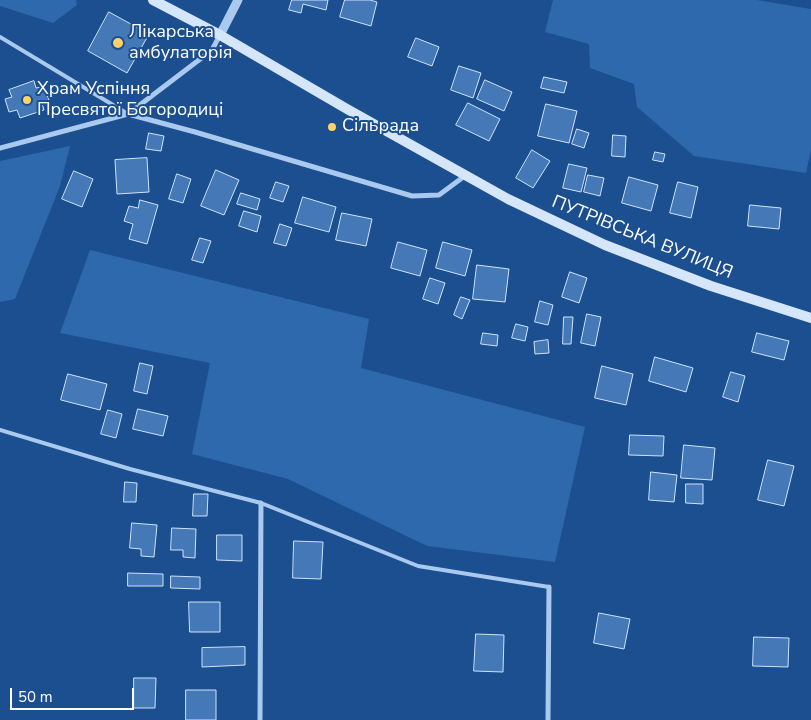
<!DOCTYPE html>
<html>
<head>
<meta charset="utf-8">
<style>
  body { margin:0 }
  #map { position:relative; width:811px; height:720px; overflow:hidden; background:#1b4f8f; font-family:"Nunito Sans",sans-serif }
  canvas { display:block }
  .scale { position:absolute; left:10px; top:688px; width:124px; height:22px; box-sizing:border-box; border:2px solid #fff; border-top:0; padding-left:6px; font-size:15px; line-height:18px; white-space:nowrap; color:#fff; -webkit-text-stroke:4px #1b4f8f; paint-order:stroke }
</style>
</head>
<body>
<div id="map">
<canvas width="811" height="720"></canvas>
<div class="scale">50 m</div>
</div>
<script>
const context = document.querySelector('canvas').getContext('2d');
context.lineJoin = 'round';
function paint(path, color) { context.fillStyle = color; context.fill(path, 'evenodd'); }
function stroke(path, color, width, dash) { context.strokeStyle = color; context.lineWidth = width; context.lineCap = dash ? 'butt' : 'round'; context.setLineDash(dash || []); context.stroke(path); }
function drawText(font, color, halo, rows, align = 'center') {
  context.font = font + ' "Nunito Sans",sans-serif'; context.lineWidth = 4; context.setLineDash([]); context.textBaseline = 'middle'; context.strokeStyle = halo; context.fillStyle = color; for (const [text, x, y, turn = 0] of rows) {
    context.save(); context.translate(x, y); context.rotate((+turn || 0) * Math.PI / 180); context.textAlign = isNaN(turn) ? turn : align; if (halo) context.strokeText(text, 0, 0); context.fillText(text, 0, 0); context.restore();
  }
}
const green = new Path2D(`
  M 0,0 L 76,0 L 77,5 L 53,23 L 0,6 Z
  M 553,0 L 757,0 L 811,9 L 811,150 L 806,173 L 694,156 L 637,107 L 634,84 L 590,68 L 589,44 L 545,32 Z
  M 70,146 L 60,186 L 15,299 L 0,302 L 0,161 Z
  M 90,250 L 369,319 L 361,368 L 585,427 L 555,562 L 427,546 L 288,479 L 192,454 L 210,363 L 60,333 Z`);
const building = new Path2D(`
  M 292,0 L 328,0 L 326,10 L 303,4 L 301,13 L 289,10 Z
  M 345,0 L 370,0 L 377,2 L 371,26 L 340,17 Z
  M 109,12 L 149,34 L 127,73 L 88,51 Z
  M 416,38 L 439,47 L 432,66 L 408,57 Z
  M 459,66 L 481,73 L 473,98 L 451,90 Z
  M 544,77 L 567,82 L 564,93 L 541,88 Z
  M 485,80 L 512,92 L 504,111 L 477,99 Z
  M 34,81 L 36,88 L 44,86 L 49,100 L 42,103 L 44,110 L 20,118 L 17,110 L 9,112 L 5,99 L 12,97 L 9,90 Z
  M 468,103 L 500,119 L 489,141 L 456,125 Z
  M 546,104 L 577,111 L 569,143 L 538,136 Z
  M 577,129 L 589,133 L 584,148 L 572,144 Z
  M 149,133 L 164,136 L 161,151 L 146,149 Z
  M 613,135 L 626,136 L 625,157 L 612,156 Z
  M 532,150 L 550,161 L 533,188 L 516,178 Z
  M 655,152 L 665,154 L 663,162 L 653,160 Z
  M 147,158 L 149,192 L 117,194 L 115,160 Z
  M 569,164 L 587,168 L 581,192 L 563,188 Z
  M 216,170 L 239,180 L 224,215 L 201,206 Z
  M 74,171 L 93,179 L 82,207 L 62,199 Z
  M 177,174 L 191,179 L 183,203 L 169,199 Z
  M 588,175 L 604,178 L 600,196 L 584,192 Z
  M 629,177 L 658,185 L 651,211 L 622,203 Z
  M 276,182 L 289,186 L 283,202 L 270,198 Z
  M 678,182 L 698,187 L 691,218 L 670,213 Z
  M 241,193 L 260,199 L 257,210 L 237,204 Z
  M 303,197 L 336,207 L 329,232 L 295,223 Z
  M 140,200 L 158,205 L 147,244 L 129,239 L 133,224 L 124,221 L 129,206 L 138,208 Z
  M 750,205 L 781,208 L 779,229 L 748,226 Z
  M 244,211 L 261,216 L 257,232 L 239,226 Z
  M 342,213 L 372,219 L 366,246 L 336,240 Z
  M 280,224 L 292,228 L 286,246 L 274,243 Z
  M 200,238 L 211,241 L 203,263 L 192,260 Z
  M 398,242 L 427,250 L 420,276 L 391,268 Z
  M 443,242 L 472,250 L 465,276 L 436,268 Z
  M 477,265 L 509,269 L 505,302 L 473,299 Z
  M 570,272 L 587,278 L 579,303 L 562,297 Z
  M 430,278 L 445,283 L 438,304 L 423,299 Z
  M 461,297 L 470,300 L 462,319 L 454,315 Z
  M 540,301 L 553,305 L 548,325 L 535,322 Z
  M 587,314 L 601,317 L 595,346 L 581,343 Z
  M 564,317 L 573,317 L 571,344 L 563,344 Z
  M 516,324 L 528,327 L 525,341 L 512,338 Z
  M 483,333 L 498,335 L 497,346 L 481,344 Z
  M 757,333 L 789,341 L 784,360 L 752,352 Z
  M 548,340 L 549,353 L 535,354 L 534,342 Z
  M 655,357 L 693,368 L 686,392 L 649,381 Z
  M 140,363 L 153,366 L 147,394 L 134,391 Z
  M 602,366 L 633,374 L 626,405 L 595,398 Z
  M 731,372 L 745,376 L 738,402 L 723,397 Z
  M 68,374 L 107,384 L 100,410 L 61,400 Z
  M 138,409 L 168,416 L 163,436 L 133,429 Z
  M 108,410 L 122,414 L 116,438 L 101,434 Z
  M 630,435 L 664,436 L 663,456 L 629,455 Z
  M 684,445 L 715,448 L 712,480 L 681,478 Z
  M 768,460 L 794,466 L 784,506 L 758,500 Z
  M 651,472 L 677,475 L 674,502 L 649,500 Z
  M 125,482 L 137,483 L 136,502 L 124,502 Z
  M 686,484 L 703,484 L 703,504 L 686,503 Z
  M 194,494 L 208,494 L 207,516 L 193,516 Z
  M 132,523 L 157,525 L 154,557 L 141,556 L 141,549 L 130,548 Z
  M 172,528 L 196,529 L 195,558 L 183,557 L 183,550 L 171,550 Z
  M 217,535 L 242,535 L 242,561 L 217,560 Z
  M 294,541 L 323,542 L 321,579 L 293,578 Z
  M 128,573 L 163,574 L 163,586 L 128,586 Z
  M 171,576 L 200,577 L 200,589 L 171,588 Z
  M 189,602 L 220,602 L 220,632 L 190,632 Z
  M 599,613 L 630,619 L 624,649 L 594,643 Z
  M 476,634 L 504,635 L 503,672 L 474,671 Z
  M 754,637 L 789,638 L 788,667 L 753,666 Z
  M 245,647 L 245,665 L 202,667 L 202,648 Z
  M 134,678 L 156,678 L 155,708 L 134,708 Z
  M 186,690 L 216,690 L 216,720 L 186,720 Z`);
const service = new Path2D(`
  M 0,37 L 128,114
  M 0,430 L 130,469 L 261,503 L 418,566 L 549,587`);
const minor = new Path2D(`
  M 128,114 L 195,132 L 412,196 L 439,195 L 466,175
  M 0,148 L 128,114 L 212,50 L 220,35
  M 260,720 L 261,503
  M 548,720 L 549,587`);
const tertiary = new Path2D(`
  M 220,35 L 238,0`);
const secondary = new Path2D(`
  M 153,0 L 220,35 L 347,109 L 508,199 L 605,245 L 711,286 L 811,318`);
const markers = [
  [118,43,6,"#ffd166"],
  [27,100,5,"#ffd166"],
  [332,127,5,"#ffd166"]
];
const poiNames = [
  ["Лікарська",129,33],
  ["амбулаторія",129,54],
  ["Храм Успіння",37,90],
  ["Пресвятої Богородиці",37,111],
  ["Сільрада",342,127]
];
const streetNames = [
  ["ПУТРІВСЬКА ВУЛИЦЯ",642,238,22]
];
paint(green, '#2e69ad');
paint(building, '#4478b7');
stroke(building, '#cfe3fa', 1);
stroke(service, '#a9c9ee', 4);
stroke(minor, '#a9c9ee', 5);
stroke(tertiary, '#a9c9ee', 9);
stroke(secondary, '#d6e6fa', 10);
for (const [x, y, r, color] of markers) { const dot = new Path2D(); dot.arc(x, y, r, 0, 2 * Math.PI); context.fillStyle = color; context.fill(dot); stroke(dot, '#1b4f8f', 2); }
drawText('18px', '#fff', '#1b4f8f', poiNames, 'left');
drawText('18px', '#fff', '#1b4f8f', streetNames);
</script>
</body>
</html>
